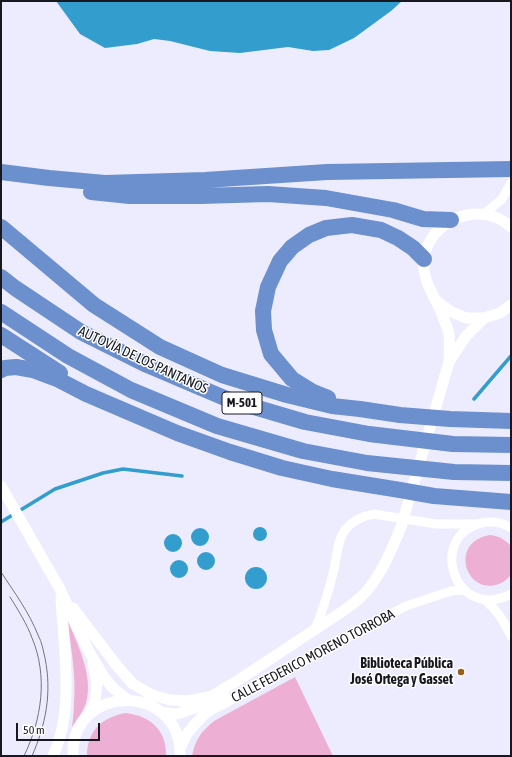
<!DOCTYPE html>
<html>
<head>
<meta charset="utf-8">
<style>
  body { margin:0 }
  #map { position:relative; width:512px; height:757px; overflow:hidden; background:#edecfe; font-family:"Asap Condensed",sans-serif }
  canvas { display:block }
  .frame { position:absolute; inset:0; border:2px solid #181820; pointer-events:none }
  .scale { position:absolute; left:16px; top:723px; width:84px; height:18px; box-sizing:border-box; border:2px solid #181820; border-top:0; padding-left:5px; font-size:12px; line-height:14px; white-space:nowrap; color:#181820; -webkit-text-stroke:3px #fff; paint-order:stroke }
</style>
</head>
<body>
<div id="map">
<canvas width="512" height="757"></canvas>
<div class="frame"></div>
<div class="scale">50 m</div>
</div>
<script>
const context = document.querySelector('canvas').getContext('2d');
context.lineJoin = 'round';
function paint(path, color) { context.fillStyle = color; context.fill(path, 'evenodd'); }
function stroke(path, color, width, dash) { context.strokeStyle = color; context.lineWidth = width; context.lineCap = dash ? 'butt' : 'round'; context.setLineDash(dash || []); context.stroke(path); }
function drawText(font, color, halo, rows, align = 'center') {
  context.font = font + ' "Asap Condensed",sans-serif'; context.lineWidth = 3; context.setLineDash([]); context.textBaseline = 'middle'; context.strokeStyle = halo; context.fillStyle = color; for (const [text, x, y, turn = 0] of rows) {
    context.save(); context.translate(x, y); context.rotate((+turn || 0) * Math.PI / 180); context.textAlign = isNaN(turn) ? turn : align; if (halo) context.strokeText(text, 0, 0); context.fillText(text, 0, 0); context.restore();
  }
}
const green = new Path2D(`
  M 490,535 C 499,536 504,539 511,546 L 511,574 C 508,579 504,582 499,584 C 466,596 448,542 490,535 Z
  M 67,619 C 77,643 94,676 86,703 C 83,712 77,719 72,727 C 73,719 74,711 74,702 C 76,675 71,646 67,619 Z
  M 295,677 L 333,756 L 192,756 C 196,739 200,733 214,721 Z
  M 126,713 C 150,716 167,730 166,756 L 87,756 C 87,731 102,717 126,713 Z`);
const water = new Path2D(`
  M 56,1 L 402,1 L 391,11 L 354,38 L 329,50 L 313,51 L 288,47 L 240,53 L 210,51 L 170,41 L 154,39 L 137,44 L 105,48 L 80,34 Z
  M253 534a7 7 0 1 1 14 0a7 7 0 1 1-14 0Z
  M191 537a9 9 0 1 1 18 0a9 9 0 1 1-18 0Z
  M164 543a9 9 0 1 1 18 0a9 9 0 1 1-18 0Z
  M197 561a9 9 0 1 1 18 0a9 9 0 1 1-18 0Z
  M170 569a9 9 0 1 1 18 0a9 9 0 1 1-18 0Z
  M245 578a11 11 0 1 1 22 0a11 11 0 1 1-22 0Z`);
const stream = new Path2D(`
  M 474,399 L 511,356
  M 1,522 L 55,489 L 103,473 L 123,469 L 182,476`);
const minor = new Path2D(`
  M 484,214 L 502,199 L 511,183
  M 511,528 C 502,522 492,521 482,523 C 426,536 455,623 511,594
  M 484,599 C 498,612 503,619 511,636
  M 314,631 C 323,611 329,590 334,569 C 337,556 337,541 345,530 C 352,521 363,516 374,514 L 436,524 L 476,524
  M 209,712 L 406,606 L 451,591 L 464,590`);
const tertiary = new Path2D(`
  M 438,302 L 450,311 L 466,318 L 484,318 L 500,313 L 511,305
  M 449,362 C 449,353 450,343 449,334 C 448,330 446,324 444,320 C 438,299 421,283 424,259 C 429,219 481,199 511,227
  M 1,486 L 61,591 L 77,627 L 91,655 L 104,677 L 113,688 L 128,700
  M 73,608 L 117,666 L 133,684 L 152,695 L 170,700 L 188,701 L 209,697
  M 161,712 L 177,714 L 197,707 L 212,696 L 237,681 L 346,609 C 351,605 358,600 363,595 C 381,576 391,551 401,527 L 449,362 L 466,336 L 484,318
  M 89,715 L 95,701 L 97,684 L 93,664
  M 180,748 L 187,734 L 195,724 L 224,694
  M 53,756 C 68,723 67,688 65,653 C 64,635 62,616 61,598
  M 73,756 C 71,682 182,682 180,756`);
const motorway = new Path2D(`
  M 1,172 L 49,178 L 105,183 L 205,180 L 327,172 L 511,169
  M 91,192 L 130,196 L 200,196 L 268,194 L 326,198 L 393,210 L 423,219 L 451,220
  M 1,227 L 94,305 L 160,347 L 222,375 L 287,395 L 332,406 L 360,409 L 400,415 L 450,419 L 511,421
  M 1,277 L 15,288 L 81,332 L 147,365 L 227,399 L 305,422 L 369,434 L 453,444 L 511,445
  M 1,312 L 68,356 L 131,390 L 217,426 L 303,451 L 367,463 L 454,472 L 511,473
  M 1,335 L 60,373
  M 1,370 L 5,368 L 16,367 L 33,370 L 57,379 L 86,394 L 177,433 L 230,452 L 282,468 L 332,479 L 400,490 L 434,496 L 511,502
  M 328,398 L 313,392 L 292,379 L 271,354 L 264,330 L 263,311 L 268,287 L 280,261 L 292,247 L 309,235 L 326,228 L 352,225 L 381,230 L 398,238 L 413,248 L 424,259`);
const tram = new Path2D(`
  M 1,572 C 14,592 29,612 38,635 C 42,642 43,650 45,658 C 52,693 46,724 32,756
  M 10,597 C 18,610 27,624 32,638 C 48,676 42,719 24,756`);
const markers = [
  [461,672,4,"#975f1a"]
];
const shields = [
  [242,403,40]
];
const shieldNames = [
  ["M-501",242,403]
];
const streetNames = [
  ["AUTOVÍA DE LOS PANTANOS",143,360,25],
  ["CALLE FEDERICO MORENO TORROBA",313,656,-28]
];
const poiNames = [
  ["Biblioteca Pública",453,664],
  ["José Ortega y Gasset",453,680]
];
paint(green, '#edafd4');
paint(water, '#339dcd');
stroke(stream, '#339dcd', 3.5);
stroke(minor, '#fff', 9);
stroke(tertiary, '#fff', 11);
stroke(motorway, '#6b90cd', 16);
stroke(tram, '#73737f', 1);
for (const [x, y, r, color] of markers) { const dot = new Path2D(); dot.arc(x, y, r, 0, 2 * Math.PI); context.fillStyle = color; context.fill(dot); stroke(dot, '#fff', 1.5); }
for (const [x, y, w] of shields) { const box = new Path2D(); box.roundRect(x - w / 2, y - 11, w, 22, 3); context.fillStyle = '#fff'; context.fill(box); stroke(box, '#181820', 1); }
drawText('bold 13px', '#181820', null, shieldNames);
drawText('14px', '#181820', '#fff', streetNames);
drawText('bold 14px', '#181820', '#fff', poiNames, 'right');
</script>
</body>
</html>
